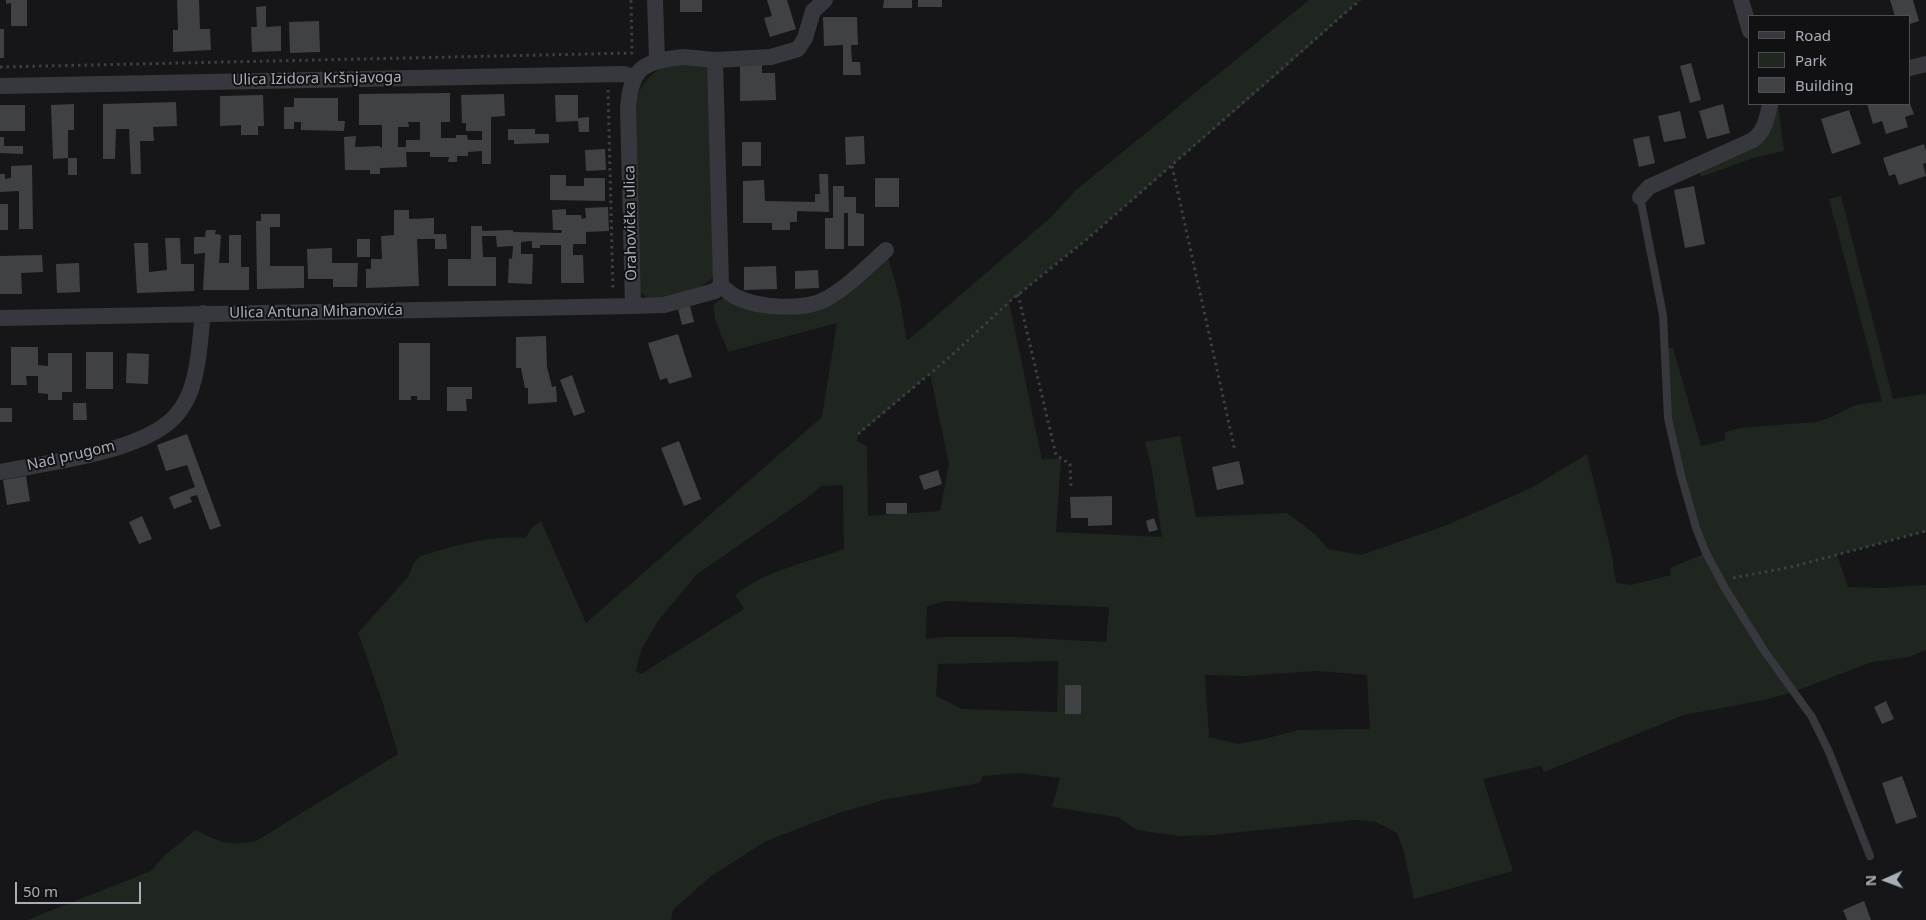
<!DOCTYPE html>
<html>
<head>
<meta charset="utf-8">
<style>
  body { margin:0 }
  #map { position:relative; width:1926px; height:920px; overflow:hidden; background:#161618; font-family:"Noto Sans",sans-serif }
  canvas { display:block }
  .legend { position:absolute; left:1748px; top:15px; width:162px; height:90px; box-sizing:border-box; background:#111113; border:1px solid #4d4f55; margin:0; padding:6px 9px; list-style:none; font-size:15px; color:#a8adb8 }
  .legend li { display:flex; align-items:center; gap:10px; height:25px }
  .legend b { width:25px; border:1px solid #4d4f55 }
  .north { position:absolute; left:1861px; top:855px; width:50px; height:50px; -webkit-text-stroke:4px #111113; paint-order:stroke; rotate:268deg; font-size:14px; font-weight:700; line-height:20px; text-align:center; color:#a8adb8 }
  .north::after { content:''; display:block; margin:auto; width:18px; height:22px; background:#a8adb8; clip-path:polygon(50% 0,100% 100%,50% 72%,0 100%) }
  .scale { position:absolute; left:15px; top:882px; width:126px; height:22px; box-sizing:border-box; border:2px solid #a8adb8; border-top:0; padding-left:6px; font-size:15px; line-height:18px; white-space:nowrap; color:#a8adb8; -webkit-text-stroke:4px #111113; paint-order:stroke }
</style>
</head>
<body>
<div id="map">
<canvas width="1926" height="920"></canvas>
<ul class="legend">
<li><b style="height:6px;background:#37383d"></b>Road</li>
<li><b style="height:14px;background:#1e261f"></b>Park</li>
<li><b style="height:14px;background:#404145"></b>Building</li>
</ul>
<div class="north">N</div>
<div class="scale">50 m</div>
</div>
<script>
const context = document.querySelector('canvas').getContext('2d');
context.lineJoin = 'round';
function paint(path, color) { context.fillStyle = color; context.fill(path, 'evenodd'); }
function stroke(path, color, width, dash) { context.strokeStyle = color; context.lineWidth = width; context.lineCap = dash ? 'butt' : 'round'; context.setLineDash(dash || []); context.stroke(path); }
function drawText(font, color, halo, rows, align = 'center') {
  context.font = font + ' "Noto Sans",sans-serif'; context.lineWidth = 4; context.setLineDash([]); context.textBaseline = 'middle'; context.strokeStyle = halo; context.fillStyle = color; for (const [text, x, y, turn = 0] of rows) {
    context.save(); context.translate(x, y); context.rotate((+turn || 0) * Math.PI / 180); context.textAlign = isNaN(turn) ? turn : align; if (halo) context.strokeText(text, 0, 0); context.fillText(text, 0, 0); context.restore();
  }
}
const green = new Path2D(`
  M 1309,0 L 1360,0 L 1284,69 L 1086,240 L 1009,302 L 1042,460 L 1061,458 L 1056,532 L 1162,537 L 1151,464 L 1145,442 L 1180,436 L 1196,517 L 1287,513 L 1316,535 L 1328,549 L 1361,555 L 1447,525 L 1533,487 L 1587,454 L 1611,551 L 1616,583 L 1631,585 L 1671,575 L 1670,568 L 1706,553 L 1668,418 L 1665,348 L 1673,348 L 1701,446 L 1725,440 L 1725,432 L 1740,428 L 1815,422 L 1829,418 L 1855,405 L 1882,401 L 1829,199 L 1841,196 L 1893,399 L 1926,394 L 1926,531 L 1837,555 L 1848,587 L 1881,588 L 1926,585 L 1926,650 L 1909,657 L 1872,662 L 1790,693 L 1764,700 L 1684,715 L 1544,772 L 1541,766 L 1483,779 L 1513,871 L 1414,899 L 1403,848 L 1397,833 L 1376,822 L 1356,820 L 1213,835 L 1180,836 L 1137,830 L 1118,817 L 1052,807 L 1060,778 L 1019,773 L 983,776 L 980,783 L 883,800 L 839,813 L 766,841 L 710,877 L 673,910 L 671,920 L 27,920 L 151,871 L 165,855 L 196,830 C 221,843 228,846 256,841 L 398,754 L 382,700 L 358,633 L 408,577 L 414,563 L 420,556 C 454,546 488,535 525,538 L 532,528 L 541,521 L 586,623 L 822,417 L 837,323 L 728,352 L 715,319 L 713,305 L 723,298 L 813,304 L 886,250 L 899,296 L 907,341 L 1050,218 L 1076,190 ZM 930,374 L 949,464 L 940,511 L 868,516 L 867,446 L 857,441 L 858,435 ZM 843,485 L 844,549 C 809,562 764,571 735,595 L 744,609 L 641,674 L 636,671 L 641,650 L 658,621 L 696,575 L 811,495 L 821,486 ZM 946,601 L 1109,607 L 1106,642 L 1012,637 L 944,637 L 926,639 L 927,606 ZM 1058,661 L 1057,712 L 962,709 L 936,696 L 938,664 ZM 1317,671 L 1367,675 L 1370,729 L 1299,730 L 1264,739 L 1238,744 L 1209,737 L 1205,675 L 1244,676 Z
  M 675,63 L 709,67 L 715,275 C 702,292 671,297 650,299 L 642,294 L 637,286 L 634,104 C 642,81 652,70 675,63 Z
  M 1778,104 L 1784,151 L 1753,158 L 1701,177 L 1698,166 L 1753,140 Z`);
const building = new Path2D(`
  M 6,0 L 27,0 L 27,26 L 11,26 L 11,3 L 6,4 Z
  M 177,0 L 199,0 L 200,29 L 210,29 L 211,50 L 173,52 L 173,30 L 178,30 Z
  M 680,0 L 702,0 L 702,12 L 680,12 Z
  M 767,0 L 787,0 L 796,29 L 770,37 L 764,18 L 772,16 Z
  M 884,0 L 912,0 L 912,8 L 883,8 Z
  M 918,0 L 942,0 L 942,7 L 918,7 Z
  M 1890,0 L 1913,0 L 1919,21 L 1910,24 L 1910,16 L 1895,16 Z
  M 266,6 L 266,27 L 281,26 L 281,51 L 252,52 L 251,27 L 257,27 L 256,7 Z
  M 823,17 L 857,17 L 858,45 L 851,45 L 852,62 L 860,62 L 861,75 L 843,75 L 843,45 L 824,46 Z
  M 319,21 L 320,52 L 290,53 L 289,22 Z
  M 0,29 L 4,29 L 4,58 L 0,58 Z
  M 1691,63 L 1701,100 L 1690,103 L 1680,66 Z
  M 740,65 L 762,65 L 762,73 L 775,73 L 776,100 L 740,101 Z
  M 450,93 L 450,122 L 441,122 L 441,138 L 456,138 L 456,135 L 467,135 L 468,140 L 482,140 L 482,131 L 466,131 L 466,123 L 462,123 L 461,95 L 504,94 L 505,116 L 491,117 L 491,164 L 482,164 L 482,151 L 468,152 L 468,156 L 457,156 L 457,162 L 448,162 L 449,157 L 430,157 L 430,152 L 406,152 L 407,167 L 380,168 L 380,174 L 370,174 L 370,170 L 345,170 L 344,137 L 356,136 L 355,147 L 379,146 L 382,148 L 382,125 L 359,125 L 359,94 ZM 408,122 L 420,122 L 420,140 L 406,140 L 406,147 L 398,147 L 398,127 L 409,127 Z
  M 263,95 L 264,126 L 258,126 L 258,135 L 241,135 L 241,125 L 220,126 L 220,96 Z
  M 555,95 L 578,95 L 578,118 L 589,117 L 589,132 L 579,132 L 578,121 L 556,122 Z
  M 294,98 L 338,98 L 338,121 L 345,121 L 344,131 L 301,130 L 301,122 L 294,122 L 294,129 L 284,129 L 284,107 L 294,107 Z
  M 176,102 L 177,126 L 153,127 L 154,141 L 140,141 L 141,174 L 131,174 L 129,129 L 116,129 L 115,159 L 103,159 L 103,104 Z
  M 74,104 L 74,130 L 68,130 L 68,158 L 53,159 L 51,105 Z
  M 1723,104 L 1730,133 L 1707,139 L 1699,111 Z
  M 1867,104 L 1910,104 L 1914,114 L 1905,117 L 1908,127 L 1886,134 L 1882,121 L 1873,124 Z
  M 0,105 L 25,105 L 25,131 L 0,131 Z
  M 1849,110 L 1861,144 L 1832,154 L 1821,119 Z
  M 1680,111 L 1686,138 L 1664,142 L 1658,116 Z
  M 508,129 L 535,129 L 535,134 L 549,134 L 549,143 L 514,144 L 514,140 L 508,140 Z
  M 864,136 L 865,164 L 846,165 L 845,137 Z
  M 1649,136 L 1655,163 L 1639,167 L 1633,139 Z
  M 0,137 L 4,137 L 4,146 L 23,146 L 23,154 L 0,153 Z
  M 742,142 L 761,142 L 761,166 L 742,166 Z
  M 1924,144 L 1926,151 L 1926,163 L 1923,164 L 1926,176 L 1899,185 L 1895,174 L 1889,176 L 1883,158 Z
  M 605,149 L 606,170 L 586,171 L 585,150 Z
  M 68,158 L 77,158 L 77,175 L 68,175 Z
  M 32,165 L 33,229 L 19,229 L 19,191 L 0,192 L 0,174 L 5,174 L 5,179 L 11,178 L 11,166 Z
  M 819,174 L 828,174 L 829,212 L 797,211 L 797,222 L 790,222 L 790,230 L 772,230 L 772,223 L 743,223 L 743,181 L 764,180 L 765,201 L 815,202 L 815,194 L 820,194 Z
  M 550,175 L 566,175 L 566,186 L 584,186 L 584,178 L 605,178 L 605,201 L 550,200 Z
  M 875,178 L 899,178 L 899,207 L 875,207 Z
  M 833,186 L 844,186 L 844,197 L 856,197 L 856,213 L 864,214 L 864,246 L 848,246 L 848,213 L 844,213 L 844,249 L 825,249 L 825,218 L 833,218 Z
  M 1694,186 L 1705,244 L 1685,248 L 1674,190 Z
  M 0,204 L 8,204 L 8,230 L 0,230 Z
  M 608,207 L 609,231 L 586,232 L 586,244 L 573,244 L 573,255 L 583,255 L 584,283 L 561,283 L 561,245 L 540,245 L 540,248 L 532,248 L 532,241 L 521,242 L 521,254 L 533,254 L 532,284 L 508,283 L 509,258 L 512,259 L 513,246 L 497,247 L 496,236 L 482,236 L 483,257 L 496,257 L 496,286 L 448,286 L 448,259 L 471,259 L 471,226 L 482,226 L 482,231 L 513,230 L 513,232 L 561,233 L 562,230 L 553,230 L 552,210 L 566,209 L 566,215 L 581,215 L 582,219 L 586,218 L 585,208 Z
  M 394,210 L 409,210 L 409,219 L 434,218 L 434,234 L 446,234 L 447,249 L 435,249 L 435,239 L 417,239 L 419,286 L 366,288 L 366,269 L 371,269 L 371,259 L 382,259 L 381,236 L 394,235 Z
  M 261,214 L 280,214 L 280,227 L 270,227 L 270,266 L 304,266 L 304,288 L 257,289 L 256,221 L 261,221 Z
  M 206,230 L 216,230 L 215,234 L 221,235 L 219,263 L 229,263 L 229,235 L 241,235 L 241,267 L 249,267 L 249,290 L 203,290 L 205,253 L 194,254 L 194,237 L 205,237 Z
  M 165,238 L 180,238 L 181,264 L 194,264 L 194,291 L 137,293 L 134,243 L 148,243 L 149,272 L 167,270 Z
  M 357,239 L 370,239 L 370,257 L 357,257 Z
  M 332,248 L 332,263 L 358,263 L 357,287 L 333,287 L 333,279 L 308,279 L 307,249 Z
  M 42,255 L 43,272 L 21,273 L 22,294 L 0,294 L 0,256 Z
  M 79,263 L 80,292 L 57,293 L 56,264 Z
  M 776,266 L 777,289 L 744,290 L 744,267 Z
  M 818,270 L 819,288 L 795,289 L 795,271 Z
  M 690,306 L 694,322 L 682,325 L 678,309 Z
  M 678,334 L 692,377 L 669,384 L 667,378 L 660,380 L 648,343 Z
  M 546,336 L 547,367 L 552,387 L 556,386 L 557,402 L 528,404 L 528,388 L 525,388 L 521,368 L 516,368 L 516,337 Z
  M 399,343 L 430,343 L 430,400 L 417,400 L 417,396 L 411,396 L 411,400 L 399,400 Z
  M 11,347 L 38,347 L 38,365 L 48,366 L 48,353 L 72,353 L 72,392 L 62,392 L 62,400 L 48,400 L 48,394 L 38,393 L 38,376 L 26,376 L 27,385 L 11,385 Z
  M 86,352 L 113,352 L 113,389 L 86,389 Z
  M 127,353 L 149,354 L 148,384 L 126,383 Z
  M 572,375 L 585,412 L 574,416 L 560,380 Z
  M 447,387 L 472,387 L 472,399 L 466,399 L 467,411 L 447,411 Z
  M 73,403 L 86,403 L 87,420 L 73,420 Z
  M 0,408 L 12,408 L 12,422 L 0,422 Z
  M 187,434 L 221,526 L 210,530 L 197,495 L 190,497 L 192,502 L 174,509 L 169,497 L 195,487 L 187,465 L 166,471 L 157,445 Z
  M 679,441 L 701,499 L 684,506 L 661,448 Z
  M 1239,461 L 1244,484 L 1217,490 L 1212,467 Z
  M 938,470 L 942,484 L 924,490 L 919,476 Z
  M 26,476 L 30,501 L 7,505 L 3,480 Z
  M 1112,496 L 1112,525 L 1088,526 L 1088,518 L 1071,518 L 1070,497 Z
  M 886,503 L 907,503 L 907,514 L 886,514 Z
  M 142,516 L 152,539 L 139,544 L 129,522 Z
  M 1154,518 L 1158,530 L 1149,532 L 1146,521 Z
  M 1065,685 L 1081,685 L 1081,714 L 1065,714 Z
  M 1886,701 L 1894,719 L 1882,724 L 1874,707 Z
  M 1902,776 L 1917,817 L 1896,824 L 1882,783 Z
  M 1864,901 L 1871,920 L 1847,920 L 1843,910 Z`);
const path = new Path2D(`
  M 0,67 L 632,53 L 631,0
  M 608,90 L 613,291
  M 1172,166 L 1235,451
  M 1018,294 L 1056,455 L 1070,464 L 1071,487
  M 858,434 L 951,356 L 1009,302 L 1086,240 L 1140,193 L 1360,0
  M 1733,578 L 1791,567 L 1926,531`);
const service = new Path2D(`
  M 1640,197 L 1663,315 L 1668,418 L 1681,475 L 1696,528 L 1706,553 L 1726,590 L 1765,652 L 1812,717 L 1829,752 L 1870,856`);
const minor = new Path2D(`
  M 655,0 L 657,59
  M 1741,0 L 1750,31
  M 683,57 L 715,60 L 721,285 L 715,291 L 664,305 L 633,306 L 628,108 C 631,67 644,61 683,57 Z
  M 715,60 L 771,57 L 798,49 L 805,38 L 813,11 L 825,0
  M 1910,68 L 1926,64
  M 0,86 L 623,74 L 634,77
  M 1640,197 L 1649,187 L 1753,140 C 1765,131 1767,118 1770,104
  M 721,285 C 725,289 730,294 736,297 C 758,308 804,311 826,299 C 848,287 867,267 886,250
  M 0,318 L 633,306
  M 0,472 C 47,463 131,453 168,423 C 177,416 186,403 190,392 C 199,368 200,339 203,313`);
const streetNames = [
  ["Ulica Izidora Kršnjavoga",317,79,-1],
  ["Orahovička ulica",631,223,-91],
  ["Ulica Antuna Mihanovića",316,312,-1],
  ["Nad prugom",71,456,-13]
];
paint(green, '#1e261f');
paint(building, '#404145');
stroke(path, '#3d3f44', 3, [2.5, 4]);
stroke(service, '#37383d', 8);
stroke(minor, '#37383d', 16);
drawText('15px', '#a8adb8', '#111113', streetNames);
</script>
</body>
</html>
